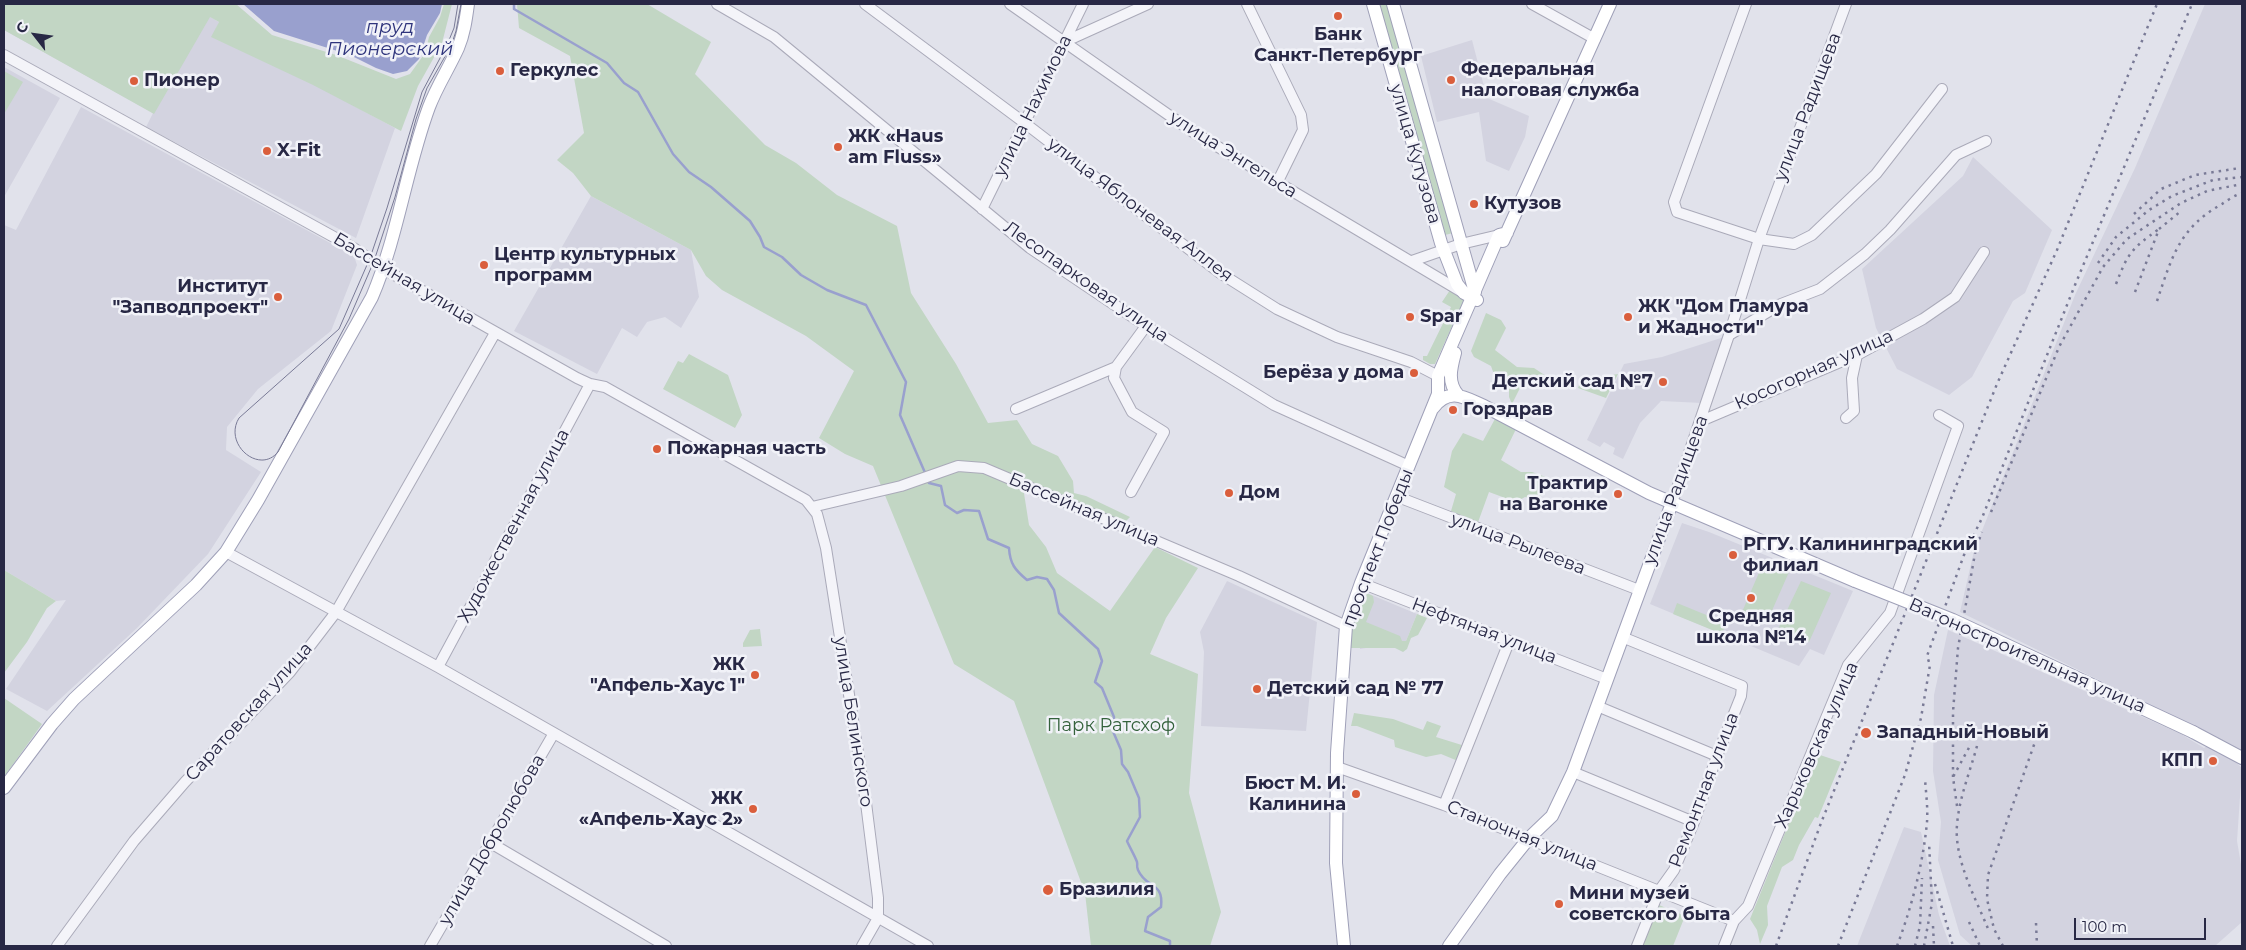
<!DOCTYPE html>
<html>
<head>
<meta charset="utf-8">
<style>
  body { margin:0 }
  #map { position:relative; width:2246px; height:950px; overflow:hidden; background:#e1e2eb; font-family:Montserrat,sans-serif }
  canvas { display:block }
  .frame { position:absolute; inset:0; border:5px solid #282845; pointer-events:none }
  .north { position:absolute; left:10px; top:10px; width:50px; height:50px; -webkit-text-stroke:4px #f1f2f8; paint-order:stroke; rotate:300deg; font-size:14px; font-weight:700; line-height:20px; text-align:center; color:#282845 }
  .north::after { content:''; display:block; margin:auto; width:18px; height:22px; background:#282845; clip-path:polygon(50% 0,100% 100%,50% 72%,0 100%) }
  .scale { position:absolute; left:2074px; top:918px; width:132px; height:22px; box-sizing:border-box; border:2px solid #282845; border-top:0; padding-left:6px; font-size:15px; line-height:18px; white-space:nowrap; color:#282845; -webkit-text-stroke:4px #f1f2f8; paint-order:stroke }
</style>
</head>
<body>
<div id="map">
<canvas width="2246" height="950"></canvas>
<div class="frame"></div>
<div class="north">С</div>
<div class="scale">100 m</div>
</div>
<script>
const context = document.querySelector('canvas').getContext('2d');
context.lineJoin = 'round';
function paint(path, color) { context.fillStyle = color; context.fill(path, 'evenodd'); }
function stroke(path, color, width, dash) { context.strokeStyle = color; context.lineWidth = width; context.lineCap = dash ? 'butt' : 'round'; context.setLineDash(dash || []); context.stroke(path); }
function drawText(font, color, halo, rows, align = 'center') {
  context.font = font + ' Montserrat,sans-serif'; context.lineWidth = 5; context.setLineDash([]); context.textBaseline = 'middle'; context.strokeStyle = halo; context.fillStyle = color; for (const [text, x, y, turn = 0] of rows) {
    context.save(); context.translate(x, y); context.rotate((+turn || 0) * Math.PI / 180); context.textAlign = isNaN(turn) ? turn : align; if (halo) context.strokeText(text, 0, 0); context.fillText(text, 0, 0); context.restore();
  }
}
const built = new Path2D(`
  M 4,4 L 188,4 L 219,22 L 215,31 L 395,128 L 356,238 L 146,127 L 153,113 L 4,30 Z
  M 2205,4 L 2242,4 L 2242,750 L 1960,612 L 1974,551 L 2075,295 L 2135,168 Z
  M 1472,40 L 1487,98 L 1529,116 L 1525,137 L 1509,171 L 1486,161 L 1479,112 L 1437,122 L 1421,56 Z
  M 4,67 L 60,98 L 4,197 Z
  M 81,107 L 354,256 L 357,265 L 331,331 L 258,389 L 227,427 L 226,450 L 261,472 L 208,554 L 137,628 L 47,711 L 6,689 L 66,600 L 56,601 L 4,570 L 4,225 L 16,230 Z
  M 1973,157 L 2052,230 L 2025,293 L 2013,301 L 1972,377 L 1949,395 L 1897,369 L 1876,328 L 1862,269 L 1963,176 Z
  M 591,196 L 691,250 L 699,297 L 681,328 L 665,317 L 647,322 L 637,337 L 622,328 L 597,374 L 514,331 Z
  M 1724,337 L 1702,403 L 1661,401 L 1640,423 L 1623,459 L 1613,454 L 1615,448 L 1604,442 L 1600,447 L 1587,440 L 1624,364 L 1662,357 Z
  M 1682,523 L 1709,532 L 1853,591 L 1824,655 L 1810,649 L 1799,666 L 1650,604 Z
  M 1227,581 L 1317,622 L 1306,731 L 1201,726 L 1204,652 L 1200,632 Z
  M 1362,591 L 1417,614 L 1406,641 L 1360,649 Z
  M 1948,630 L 2181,734 L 2204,748 L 2207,746 L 2229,756 L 2242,768 L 2237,841 L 2242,870 L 2242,922 L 2215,946 L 1972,946 L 1960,935 L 1938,860 L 1941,822 L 1933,771 L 1934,695 Z
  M 1904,827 L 1921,832 L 1939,915 L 1950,946 L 1857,946 Z`);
const green = new Path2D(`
  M 4,4 L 236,4 L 272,35 L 336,55 L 396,79 L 410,74 L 425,53 L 429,37 L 440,17 L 444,4 L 452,4 L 442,43 L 418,86 L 401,131 L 313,85 L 211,37 L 219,22 L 210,17 L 154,114 L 4,30 Z
  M 517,4 L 647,4 L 711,42 L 695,74 L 765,145 L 796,163 L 837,195 L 897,226 L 911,293 L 956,364 L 988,423 L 1017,420 L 1032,444 L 1058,456 L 1073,481 L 1074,493 L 1086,496 L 1130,517 L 1124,523 L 1023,487 L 1029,525 L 1046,547 L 1057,573 L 1110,611 L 1155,547 L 1198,568 L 1166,618 L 1150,654 L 1198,674 L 1189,793 L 1221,912 L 1210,946 L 1091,946 L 1085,893 L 1014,701 L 954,664 L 873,466 L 845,454 L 819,438 L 854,371 L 806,336 L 722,290 L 706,276 L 691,250 L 591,196 L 573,173 L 557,160 L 584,133 L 570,56 L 519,28 Z
  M 1379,4 L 1388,4 L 1453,233 L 1445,235 Z
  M 4,71 L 23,82 L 4,114 Z
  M 1450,290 L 1464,297 L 1463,302 L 1435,364 L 1430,364 L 1423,360 L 1423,356 L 1427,356 L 1451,307 L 1442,302 Z
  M 1486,313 L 1501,320 L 1506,328 L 1495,350 L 1517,367 L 1534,368 L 1546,376 L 1525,378 L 1512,404 L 1509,397 L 1509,389 L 1497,383 L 1491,366 L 1474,357 L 1471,351 Z
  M 689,354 L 728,375 L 742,415 L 735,428 L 663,389 L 678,361 L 683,363 Z
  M 1618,374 L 1606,398 L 1578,388 L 1581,380 Z
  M 1496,417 L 1517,427 L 1501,460 L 1521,472 L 1532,472 L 1554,480 L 1552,489 L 1545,488 L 1538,500 L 1525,497 L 1516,502 L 1489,492 L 1477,525 L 1451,511 L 1456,494 L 1444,487 L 1452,451 L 1463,433 L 1483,441 Z
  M 1764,561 L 1789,572 L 1767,622 L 1742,612 Z
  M 4,570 L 56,601 L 47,608 L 27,642 L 4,673 Z
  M 1801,581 L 1831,593 L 1809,642 L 1779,627 Z
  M 1362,591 L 1373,596 L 1374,602 L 1366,622 L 1400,636 L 1402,641 L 1406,641 L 1417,614 L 1427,618 L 1418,635 L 1411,638 L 1407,649 L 1403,652 L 1395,648 L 1348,648 L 1350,624 Z
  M 1677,603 L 1726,623 L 1722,634 L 1673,614 Z
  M 760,629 L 762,646 L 743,647 L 743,643 L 750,630 Z
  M 4,698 L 42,724 L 4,777 Z
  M 1354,713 L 1393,719 L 1423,730 L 1427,721 L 1441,726 L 1436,737 L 1465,746 L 1458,761 L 1441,754 L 1426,757 L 1395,747 L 1394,740 L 1357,726 L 1351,726 Z
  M 1817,754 L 1841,762 L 1818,818 L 1815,817 L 1799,845 L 1793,860 L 1782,867 L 1767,906 L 1768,925 L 1760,944 L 1757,930 L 1750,919 Z
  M 1659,905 L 1685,916 L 1673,946 L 1642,946 Z`);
const water = new Path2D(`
  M 243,4 L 442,4 L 440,13 L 427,35 L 419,59 L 407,71 L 393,74 L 376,68 L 350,55 L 274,31 Z`);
const stream = new Path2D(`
  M 514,4 L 514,9 L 607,63 L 624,83 L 638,92 L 673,154 L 689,172 L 711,187 L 750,221 L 760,237 L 764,247 L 782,257 L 801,275 L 827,290 L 866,305 L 906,382 L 900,415 L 926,475
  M 928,480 L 929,483 L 941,486 L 945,505 L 957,513 L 964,510 L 979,511 L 988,539 L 1009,548 C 1010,564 1015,570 1027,580 L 1037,577 L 1047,579 L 1054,590 L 1059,613 L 1098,649 L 1102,661 L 1095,682 L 1102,688 L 1114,717 L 1112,729 L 1121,750 L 1122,764 L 1128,772 L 1139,798 L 1140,817 L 1127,841 C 1130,848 1135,856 1137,862 C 1138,868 1136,864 1138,870 C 1146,889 1164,881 1161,907 L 1148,917 L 1145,931 L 1170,941 L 1170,946`);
const minor = new Path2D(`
  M 717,4 L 774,37 L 1030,248 L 1146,326 L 1274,405 L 1409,466
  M 865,4 L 1026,124 L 1220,273 L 1277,309 L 1337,337 L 1411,362 L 1438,376
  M 1010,4 L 1193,132 L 1462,292
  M 1247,4 L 1301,115 L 1303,130 L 1277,183
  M 1532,4 L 1595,39
  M 1746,4 L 1674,202 L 1677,212 L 1759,239 L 1794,244 L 1812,235 L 1876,174 L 1942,89
  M 1064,42 L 1148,4
  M 4,55 L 352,247 L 389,272 L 577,378 L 590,384 L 605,387 L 806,500 L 817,514 L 826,548 L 866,803 L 878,898 L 878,918 L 862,946
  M 982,209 L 1083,4
  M 1412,261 L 1461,244 L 1499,235
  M 1729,335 L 1781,304 L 1820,289 L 1865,254 L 1890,230 L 1956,155 L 1986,141
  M 1116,367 L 1114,378 L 1132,412 L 1164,432 L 1131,492
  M 1016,409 L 1116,367 L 1146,326
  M 1846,418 L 1854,411 L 1852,378 L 1857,355
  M 1701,421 L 1857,355 L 1923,319 L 1955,297 L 1984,252
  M 1398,497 L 1639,590
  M 1672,503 L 1729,335 L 1759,239 L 1846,4
  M 812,507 L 901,486 L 958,466 L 984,468 L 1239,576 L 1346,626
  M 226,552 L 438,667 L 928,946
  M 1361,583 L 1607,679
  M 1622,637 L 1742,686 L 1741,696 L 1717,756 L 1694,822 L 1674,870 L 1659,891 L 1637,946
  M 438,667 L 590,384
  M 1597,706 L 1717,756
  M 1337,767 L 1444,805 L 1734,921
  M 1573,772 L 1694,822
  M 1444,805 L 1509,642
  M 489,842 L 666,946
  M 57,946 L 134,841 L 185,782 L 290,672 L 336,612 L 495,333
  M 430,946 L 554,733
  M 1724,946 L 1734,921 L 1748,906 L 1848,665 L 1890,613 L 1958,426 L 1939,415`);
const major = new Path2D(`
  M 1373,4 L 1441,243 L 1457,284 L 1464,293 L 1477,300
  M 1393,4 L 1475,292
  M 1503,241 L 1610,4
  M 1455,353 C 1451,368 1447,382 1458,395
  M 1433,408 C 1449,387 1464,397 1484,406 L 1649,493 L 1855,581
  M 2193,732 L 2242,758
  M 4,788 L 52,724 L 74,699 L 196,585 L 226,552 L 258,500 L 372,297 C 398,236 406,169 429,107 C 437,86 449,68 458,48 C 464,34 466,19 468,4
  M 1344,946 L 1336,863 L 1337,753 L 1346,626 L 1361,583 L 1438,394 L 1438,376 L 1499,235 L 1507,233
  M 1449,946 L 1500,874 L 1529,838 L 1552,816 L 1573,772 L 1672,503`);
const tram = new Path2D(`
  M 458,4 L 454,28 L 447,45 L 422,92 L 387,208 L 370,258 L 339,329 L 239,418 C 223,444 259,475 278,452 L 349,319 L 374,261 L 395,197 L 416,119 L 427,88 L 451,46 L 456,31 L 461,4`);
const rail = new Path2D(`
  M 2134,214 L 2161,189 L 2195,175 L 2240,168
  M 2098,263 L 2116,237 L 2149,210 L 2172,196 L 2213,180 L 2242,177
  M 2116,284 C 2128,253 2131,249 2159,229
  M 2135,292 L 2159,229 L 2181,211
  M 2157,301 C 2172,257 2179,228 2222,204 C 2228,200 2235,195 2242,193
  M 1991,512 L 2059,347 L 2103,267 L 2127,239 L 2181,203 L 2207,191 L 2242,184
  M 1977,746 C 1970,772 1959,798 1957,825 C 1954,860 1976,899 1989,931
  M 1953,777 L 1953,712 L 1958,648 L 1976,548 L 1982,532
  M 1957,806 L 1953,777 L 1971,744
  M 1935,884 L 1953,946
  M 1969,922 L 1980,946
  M 2036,923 L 2037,946
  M 1933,926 L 1934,946
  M 1776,946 L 1821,823 L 1997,384 L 2057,250 L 2157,4
  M 1838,946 L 1905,775 L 1921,718 L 1930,665 L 1927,656 L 1964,555 L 1982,518 L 2075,285 L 2192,4
  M 1897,946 C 1912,906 1923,864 1927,822 C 1928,808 1926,793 1925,779
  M 1915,946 L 1920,926 L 1922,878
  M 1924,946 L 1932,903 L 1929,842
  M 2003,946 L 1994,929 L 1987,899 L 1988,875 L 2035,742`);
const majorBridge = new Path2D(`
  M 1855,581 L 1953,620 L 2193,732`);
const markers = [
  [1338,16,5,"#da5e3c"],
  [500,71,5,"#da5e3c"],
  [1451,80,5,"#da5e3c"],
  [134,81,5,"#da5e3c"],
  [838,147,5,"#da5e3c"],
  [267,151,5,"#da5e3c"],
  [1474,204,5,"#da5e3c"],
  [484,265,5,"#da5e3c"],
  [278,297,5,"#da5e3c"],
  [1410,317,5,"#da5e3c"],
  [1628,317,5,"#da5e3c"],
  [1414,373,5,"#da5e3c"],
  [1663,382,5,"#da5e3c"],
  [1453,410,5,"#da5e3c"],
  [657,449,5,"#da5e3c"],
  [1229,493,5,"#da5e3c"],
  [1618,494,5,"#da5e3c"],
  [1733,555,5,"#da5e3c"],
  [1751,598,5,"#da5e3c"],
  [755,675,5,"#da5e3c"],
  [1257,689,5,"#da5e3c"],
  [1866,733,6,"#da5e3c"],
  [2213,761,5,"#da5e3c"],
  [1356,794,5,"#da5e3c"],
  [753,809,5,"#da5e3c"],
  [1048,890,6,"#da5e3c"],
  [1559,904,5,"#da5e3c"]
];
const poiNames = [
  ["Банк",1338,35,"center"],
  ["Санкт-Петербург",1338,56,"center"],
  ["Федеральная",1461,70],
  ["налоговая служба",1461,91],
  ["Геркулес",510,71],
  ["Пионер",144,81],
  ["ЖК «Haus",848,137],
  ["am Fluss»",848,158],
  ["X-Fit",277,151],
  ["Кутузов",1484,204],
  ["Центр культурных",494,255],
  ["программ",494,276],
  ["Институт",268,287,"right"],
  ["\"Запводпроект\"",268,308,"right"],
  ["ЖК \"Дом Гламура",1638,307],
  ["и Жадности\"",1638,328],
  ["Spar",1420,317],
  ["Берёза у дома",1404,373,"right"],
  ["Детский сад №7",1653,382,"right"],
  ["Горздрав",1463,410],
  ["Пожарная часть",667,449],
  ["Трактир",1608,484,"right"],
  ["на Вагонке",1608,505,"right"],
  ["Дом",1239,493],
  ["РГГУ. Калининградский",1743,545],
  ["филиал",1743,566],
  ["Средняя",1751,617,"center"],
  ["школа №14",1751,638,"center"],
  ["ЖК",745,665,"right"],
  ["\"Апфель-Хаус 1\"",745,686,"right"],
  ["Детский сад № 77",1267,689],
  ["Западный-Новый",1877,733],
  ["КПП",2203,761,"right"],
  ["Бюст М. И.",1346,784,"right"],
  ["Калинина",1346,805,"right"],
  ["ЖК",743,799,"right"],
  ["«Апфель-Хаус 2»",743,820,"right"],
  ["Бразилия",1059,890],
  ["Мини музей",1569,894],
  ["советского быта",1569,915]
];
const streetNames = [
  ["улица Нахимова",1033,106,-64],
  ["улица Радищева",1808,107,-69],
  ["улица Кутузова",1415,154,74],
  ["улица Энгельса",1233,155,32],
  ["улица Яблоневая Аллея",1140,210,37],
  ["Бассейная улица",404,279,31],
  ["Лесопарковая улица",1086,282,35],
  ["Косогорная улица",1814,370,-24],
  ["улица Радищева",1676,490,-70],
  ["Бассейная улица",1084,510,23],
  ["Художественная улица",514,526,-62],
  ["улица Рылеева",1518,544,21],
  ["проспект Победы",1378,548,-69],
  ["Нефтяная улица",1484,631,21],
  ["Вагоностроительная улица",2027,656,24],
  ["Саратовская улица",249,712,-48],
  ["улица Белинского",853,722,81],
  ["Харьковская улица",1817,745,-66],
  ["Ремонтная улица",1704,790,-69],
  ["Станочная улица",1522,836,22],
  ["улица Добролюбова",492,840,-60]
];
const parkNames = [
  ["Парк Ратсхоф",1111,726]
];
const waterNames = [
  ["пруд",390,27],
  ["Пионерский",390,49]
];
paint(built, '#d3d3e0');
paint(green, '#c2d6c4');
paint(water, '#99a0ce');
stroke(stream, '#99a0ce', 2.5);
stroke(minor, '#aaaab9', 12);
stroke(major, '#9fa0b8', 14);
stroke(minor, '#f4f4f9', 10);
stroke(major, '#fff', 12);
stroke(tram, '#797a96', 1);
stroke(rail, '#797a96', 2.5, [2.5, 5]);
stroke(majorBridge, '#9fa0b8', 14, []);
stroke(majorBridge, '#fff', 12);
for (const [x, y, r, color] of markers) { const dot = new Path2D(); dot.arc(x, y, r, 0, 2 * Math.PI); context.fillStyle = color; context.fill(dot); stroke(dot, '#f1f2f8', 2); }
drawText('bold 18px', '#282845', '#f1f2f8', poiNames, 'left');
drawText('18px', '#282845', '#f1f2f8', streetNames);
drawText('18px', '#34623c', '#f1f2f8', parkNames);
drawText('italic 19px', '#2e347c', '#f1f2f8', waterNames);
</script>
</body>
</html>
